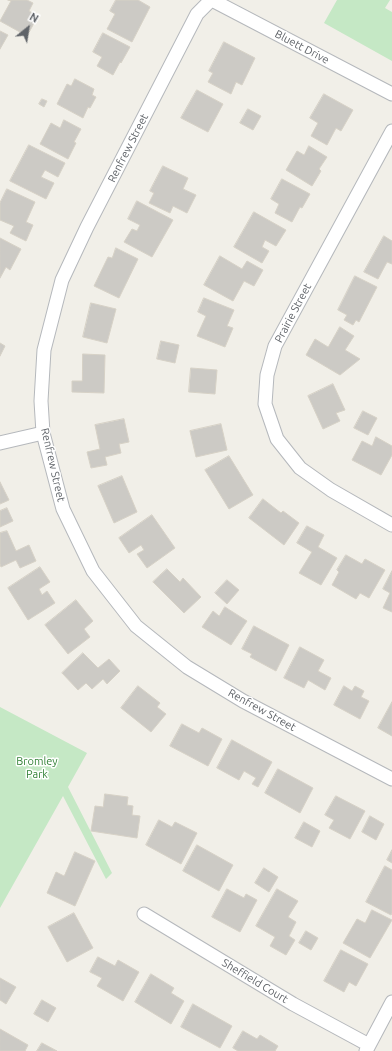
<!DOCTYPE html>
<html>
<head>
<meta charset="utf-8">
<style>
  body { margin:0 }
  #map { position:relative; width:392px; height:1051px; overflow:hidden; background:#f1efe8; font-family:Ubuntu,sans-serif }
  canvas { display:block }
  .north { position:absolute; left:8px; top:8px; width:40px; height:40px; -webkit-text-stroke:3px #fff; paint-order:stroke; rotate:30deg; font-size:11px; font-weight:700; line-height:16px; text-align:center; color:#5f6368 }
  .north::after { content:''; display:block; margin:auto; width:14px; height:18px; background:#5f6368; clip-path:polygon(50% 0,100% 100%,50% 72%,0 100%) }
</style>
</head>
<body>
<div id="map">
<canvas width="392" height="1051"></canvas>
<div class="north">N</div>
</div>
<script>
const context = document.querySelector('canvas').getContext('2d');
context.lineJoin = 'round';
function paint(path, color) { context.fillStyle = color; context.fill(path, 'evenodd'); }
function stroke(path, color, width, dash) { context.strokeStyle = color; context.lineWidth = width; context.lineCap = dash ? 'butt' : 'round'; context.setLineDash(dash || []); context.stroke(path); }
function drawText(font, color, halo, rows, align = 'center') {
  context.font = font + ' Ubuntu,sans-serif'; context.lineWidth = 3; context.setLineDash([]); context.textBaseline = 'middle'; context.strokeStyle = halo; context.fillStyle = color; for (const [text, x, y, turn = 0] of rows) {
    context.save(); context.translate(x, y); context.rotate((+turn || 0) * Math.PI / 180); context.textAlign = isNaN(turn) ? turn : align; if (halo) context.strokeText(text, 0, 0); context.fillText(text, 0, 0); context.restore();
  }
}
const green = new Path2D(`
  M 337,0 L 390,0 L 385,8 L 392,12 L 392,61 L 324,23 Z
  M 0,707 L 87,753 L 68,787 L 112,873 L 106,879 L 63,796 L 0,908 Z`);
const building = new Path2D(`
  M 8,0 L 27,0 L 33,3 L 29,11 L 38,16 L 27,36 L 0,21 L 11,1 Z
  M 116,0 L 138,0 L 150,7 L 132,42 L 107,29 L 115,14 L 110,11 Z
  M 0,31 L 8,35 L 0,49 Z
  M 103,33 L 130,47 L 121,63 L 120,62 L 113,75 L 97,66 L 102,57 L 93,52 Z
  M 224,42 L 255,58 L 242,85 L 236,82 L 231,94 L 208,82 L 213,73 L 209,71 Z
  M 75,79 L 94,89 L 92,95 L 96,97 L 90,108 L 88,107 L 83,118 L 57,104 L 67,84 L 71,86 Z
  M 197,90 L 223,104 L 208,132 L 181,118 Z
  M 324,94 L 353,110 L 341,131 L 336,128 L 327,145 L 311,136 L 318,123 L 310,118 Z
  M 42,99 L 47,101 L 44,107 L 39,104 Z
  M 248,109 L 261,116 L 253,130 L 240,123 Z
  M 64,120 L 81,129 L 74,142 L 76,143 L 68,159 L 40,144 L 51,123 L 60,128 Z
  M 29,145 L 65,163 L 58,177 L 45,170 L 41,177 L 54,183 L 46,199 L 10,181 Z
  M 309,146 L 327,157 L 319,169 L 321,171 L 312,186 L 286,170 L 297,151 L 304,155 Z
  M 163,166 L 188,178 L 183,189 L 196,195 L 187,213 L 173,206 L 170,213 L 149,203 L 154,193 L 150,191 Z
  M 282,179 L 310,194 L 302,208 L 300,207 L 292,222 L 275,213 L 279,204 L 271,199 Z
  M 7,189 L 35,202 L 26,222 L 33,225 L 26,241 L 10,233 L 14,226 L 0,220 L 0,203 Z
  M 137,201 L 173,220 L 152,257 L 124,242 L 132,229 L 137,231 L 140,225 L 128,219 Z
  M 254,212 L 286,230 L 276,246 L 265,240 L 262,247 L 269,251 L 262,263 L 234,247 Z
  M 384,236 L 392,241 L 392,264 L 387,262 L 378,279 L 364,272 Z
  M 0,238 L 21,249 L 10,270 L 6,267 L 0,278 Z
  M 116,248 L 138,259 L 119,298 L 94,286 L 108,257 L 112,258 Z
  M 220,256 L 242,269 L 247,261 L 263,270 L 254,286 L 244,281 L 233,301 L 204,285 Z
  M 355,276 L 377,287 L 359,322 L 356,320 L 353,325 L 344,320 L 347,315 L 338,310 Z
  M 204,298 L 234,310 L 227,326 L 233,328 L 225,347 L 197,336 L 206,316 L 198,312 Z
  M 91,303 L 116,309 L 107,343 L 83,337 Z
  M 340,327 L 354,336 L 345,350 L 360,359 L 340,375 L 306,355 L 315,339 L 328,347 Z
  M 161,341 L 179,345 L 175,363 L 157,359 Z
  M 0,343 L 5,346 L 0,356 Z
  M 83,354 L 105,355 L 104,393 L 72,392 L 72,381 L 82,381 Z
  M 191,368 L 217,370 L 215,394 L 189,392 Z
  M 333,384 L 345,410 L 336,413 L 340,421 L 323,429 L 308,396 Z
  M 363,411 L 377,418 L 368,435 L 354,428 Z
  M 124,419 L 129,442 L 119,444 L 121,453 L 105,457 L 107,465 L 91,468 L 87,452 L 100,449 L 95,425 Z
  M 221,424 L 227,450 L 196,457 L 190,431 Z
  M 376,437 L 392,446 L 392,455 L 381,475 L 352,460 L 362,441 L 372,446 Z
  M 229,456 L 253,495 L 229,509 L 205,470 Z
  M 122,476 L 137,512 L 114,523 L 98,486 Z
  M 0,482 L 9,500 L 0,504 Z
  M 263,499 L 281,513 L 283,511 L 299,523 L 284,545 L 249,518 Z
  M 7,508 L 13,521 L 0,527 L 0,511 Z
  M 152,515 L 175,548 L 147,568 L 137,554 L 144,550 L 141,545 L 129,553 L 119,538 Z
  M 307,526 L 324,535 L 318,547 L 337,558 L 321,585 L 299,573 L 312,552 L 297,543 Z
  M 7,531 L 16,551 L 29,545 L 36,561 L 20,568 L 16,560 L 1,567 L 0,564 L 0,533 Z
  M 346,555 L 362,564 L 365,559 L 385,570 L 369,598 L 360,593 L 356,599 L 332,585 L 339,572 L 337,570 Z
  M 40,567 L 50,582 L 39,589 L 42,595 L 47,591 L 55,603 L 28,620 L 8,588 Z
  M 167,569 L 180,582 L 183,578 L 201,597 L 184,613 L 153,582 Z
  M 392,571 L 392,612 L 383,608 L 390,593 L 383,589 Z
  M 227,580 L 239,590 L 227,604 L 215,593 Z
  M 76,600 L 93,621 L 84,629 L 90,637 L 68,654 L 45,625 Z
  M 225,607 L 247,621 L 231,645 L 202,627 L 213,611 L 219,616 Z
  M 254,626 L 289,645 L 276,671 L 250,657 L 252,654 L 242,649 Z
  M 300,647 L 324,660 L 318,671 L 331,678 L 325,690 L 308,680 L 304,688 L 284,678 Z
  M 83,653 L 98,668 L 109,659 L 120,671 L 107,684 L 103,679 L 92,689 L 86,683 L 78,690 L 62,673 Z
  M 138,686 L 160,703 L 157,707 L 166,714 L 151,732 L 121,708 Z
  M 344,686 L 352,691 L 355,686 L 364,691 L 361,697 L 369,701 L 360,719 L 334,705 Z
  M 392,702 L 392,736 L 378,728 Z
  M 182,724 L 199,733 L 202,728 L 222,739 L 208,766 L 170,746 Z
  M 232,740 L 272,762 L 258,787 L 252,784 L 256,778 L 244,771 L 239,780 L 217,768 Z
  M 278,769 L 313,788 L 300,813 L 265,793 Z
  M 105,794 L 128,797 L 127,805 L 133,806 L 132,815 L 140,816 L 137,838 L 91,831 L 95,806 L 103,807 Z
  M 336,796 L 365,811 L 350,839 L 329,828 L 334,820 L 325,815 Z
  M 370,816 L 384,824 L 376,840 L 362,832 Z
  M 159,820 L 172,827 L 175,822 L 197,833 L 181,864 L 146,845 Z
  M 304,822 L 320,831 L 312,847 L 295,838 Z
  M 197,845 L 233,865 L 219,891 L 183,871 Z
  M 392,850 L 392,863 L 387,860 Z
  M 75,852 L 95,861 L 75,906 L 47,893 L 56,872 L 64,876 Z
  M 385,866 L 392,870 L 392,913 L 391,915 L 366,902 Z
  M 264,868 L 278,877 L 269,892 L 255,883 Z
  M 227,889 L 244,898 L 246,894 L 257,900 L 240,932 L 212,917 Z
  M 277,889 L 298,901 L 288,917 L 296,922 L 289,936 L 295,940 L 286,955 L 270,946 L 275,937 L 256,926 Z
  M 372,910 L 392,920 L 370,958 L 343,943 L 357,919 L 365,923 Z
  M 74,913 L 93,948 L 67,962 L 48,927 Z
  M 306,931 L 318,938 L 311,950 L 299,943 Z
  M 341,950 L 368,964 L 356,986 L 349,982 L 344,992 L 324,981 Z
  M 98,957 L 115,966 L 118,960 L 139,972 L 123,1001 L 97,986 L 102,978 L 90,972 Z
  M 151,974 L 174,988 L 171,993 L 184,1001 L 171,1024 L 135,1002 Z
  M 0,978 L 16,987 L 6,1004 L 0,1000 Z
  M 42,1000 L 56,1008 L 48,1022 L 34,1014 Z
  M 193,1004 L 232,1026 L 220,1048 L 181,1027 Z
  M 0,1029 L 28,1045 L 25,1051 L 0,1051 Z
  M 243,1031 L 257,1039 L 260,1035 L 278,1046 L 275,1051 L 238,1051 L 233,1048 Z
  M 42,1043 L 57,1051 L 37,1051 Z`);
const minor = new Path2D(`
  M 211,0 L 197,14 L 87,227 L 62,280 L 44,350 L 41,401 L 43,433 L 63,509 L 93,571 L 136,626 L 187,667 L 243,701 L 392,779
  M 212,0 L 392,94
  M 392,131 L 275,346 L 267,375 L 265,404 L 277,439 L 300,468 L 331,490 L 392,525
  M 0,443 L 43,433
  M 144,914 L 293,1004 L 369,1045
  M 366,1051 L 392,1002`);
const streetNames = [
  ["Bluett Drive",302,47,28],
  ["Renfrew Street",128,148,-63],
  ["Prairie Street",293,313,-62],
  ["Renfrew Street",53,465,77],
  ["Renfrew Street",262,710,29],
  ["Sheffield Court",255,981,31]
];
const parkNames = [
  ["Bromley",37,761],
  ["Park",37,774]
];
paint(green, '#c5e8c5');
paint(building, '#cccac5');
stroke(building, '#d6d1c6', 1);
stroke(minor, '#b5b8bc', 15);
stroke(minor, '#fff', 13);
drawText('11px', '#5f6368', '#fff', streetNames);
drawText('11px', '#348238', '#fff', parkNames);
</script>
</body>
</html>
